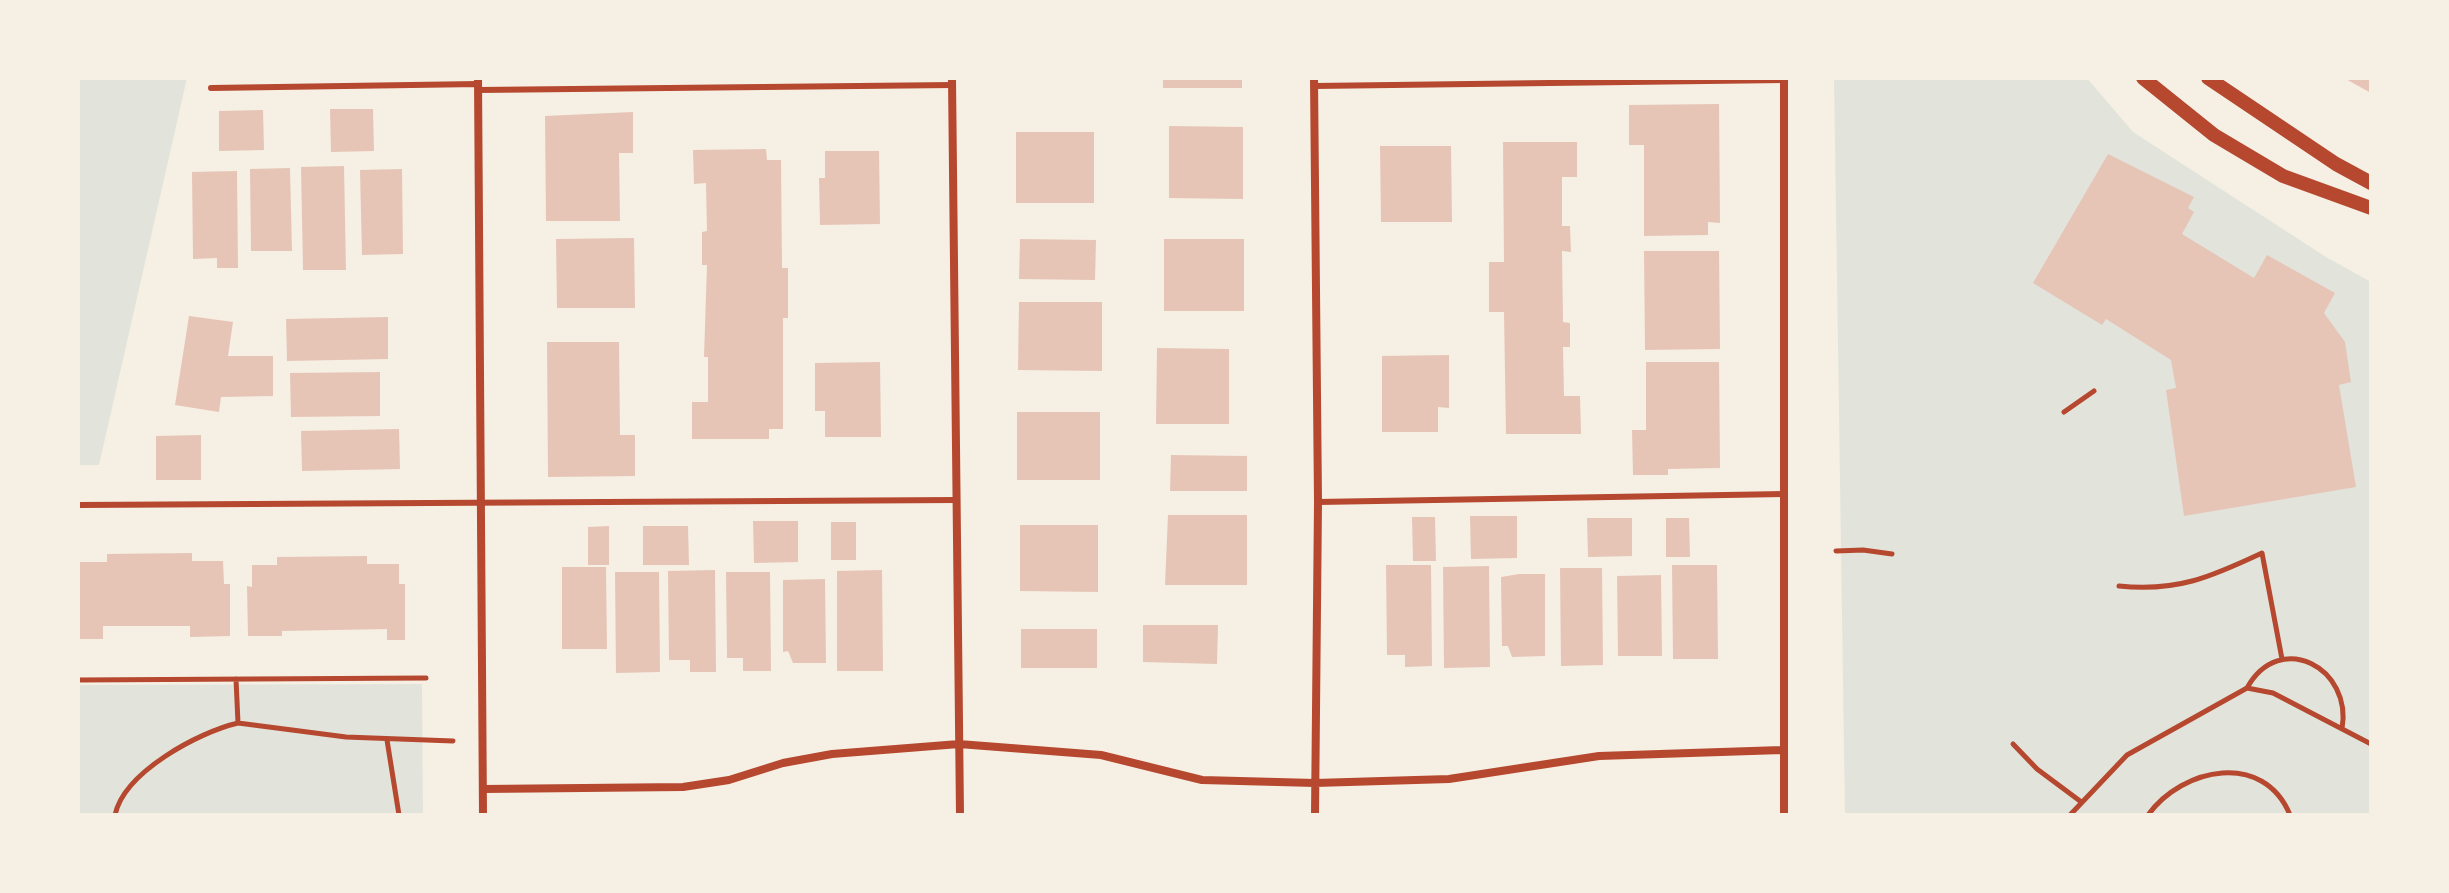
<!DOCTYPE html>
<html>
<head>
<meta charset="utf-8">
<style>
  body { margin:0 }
  #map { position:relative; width:2449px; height:893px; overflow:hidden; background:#f6efe4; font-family:Ubuntu,sans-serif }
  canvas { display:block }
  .frame { position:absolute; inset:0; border:80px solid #f6efe4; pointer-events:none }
</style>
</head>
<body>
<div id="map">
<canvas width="2449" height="893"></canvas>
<div class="frame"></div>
</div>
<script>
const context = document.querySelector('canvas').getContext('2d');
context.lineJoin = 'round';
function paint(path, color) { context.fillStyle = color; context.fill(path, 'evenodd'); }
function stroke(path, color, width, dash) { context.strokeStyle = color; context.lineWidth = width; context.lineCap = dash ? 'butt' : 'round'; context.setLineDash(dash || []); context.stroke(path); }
const green = new Path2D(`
  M 78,78 L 187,78 L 99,465 L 78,465 Z
  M 1834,78 L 2087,78 L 2133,132 L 2326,257 L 2371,282 L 2371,815 L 1845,815 Z
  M 422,684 L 423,815 L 78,815 L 78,685 Z`);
const building = new Path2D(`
  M 1163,78 L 1242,78 L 1242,88 L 1163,88 Z
  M 2344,78 L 2371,78 L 2371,93 Z
  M 1719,104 L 1720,223 L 1708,222 L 1708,235 L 1644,236 L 1644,145 L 1629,145 L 1629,105 Z
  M 330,109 L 373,109 L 374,151 L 331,152 Z
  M 263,110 L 264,150 L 219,151 L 219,111 Z
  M 633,112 L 633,153 L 619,153 L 620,221 L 546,221 L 545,116 Z
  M 1169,126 L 1243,127 L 1243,199 L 1169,198 Z
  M 1016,132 L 1094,132 L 1094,203 L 1016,203 Z
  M 1503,142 L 1577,142 L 1577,177 L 1562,177 L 1562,226 L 1570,226 L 1571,252 L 1562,251 L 1563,322 L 1570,323 L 1570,347 L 1563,347 L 1564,396 L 1580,396 L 1581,434 L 1506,434 L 1504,312 L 1489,312 L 1489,262 L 1504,262 Z
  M 1380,146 L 1451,146 L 1452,222 L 1381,222 Z
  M 766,149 L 767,160 L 781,160 L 782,268 L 788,268 L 788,318 L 783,318 L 783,429 L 769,429 L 769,439 L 692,439 L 692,402 L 708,402 L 708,357 L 704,357 L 707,265 L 702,265 L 702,232 L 707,231 L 706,183 L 694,184 L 693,150 Z
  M 825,151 L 879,151 L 880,224 L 820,225 L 819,178 L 825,178 Z
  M 2108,154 L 2194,197 L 2188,208 L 2194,212 L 2182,234 L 2254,278 L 2267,255 L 2335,293 L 2324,313 L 2345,342 L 2351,382 L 2339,385 L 2356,487 L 2184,516 L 2166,390 L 2176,388 L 2171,360 L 2106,319 L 2102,325 L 2033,283 Z
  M 344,166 L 346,270 L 303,270 L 301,167 Z
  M 290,168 L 292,251 L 251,251 L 250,169 Z
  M 402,169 L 403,254 L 362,255 L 360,170 Z
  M 237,171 L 238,268 L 217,268 L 217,258 L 193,259 L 192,172 Z
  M 634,238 L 635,308 L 557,308 L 556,239 Z
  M 1020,239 L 1096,240 L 1095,280 L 1019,279 Z
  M 1164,239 L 1244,239 L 1244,311 L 1164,311 Z
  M 1644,251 L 1719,251 L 1720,349 L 1645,350 Z
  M 1019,302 L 1102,302 L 1102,371 L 1018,370 Z
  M 189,316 L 233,322 L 228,356 L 273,356 L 273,396 L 221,397 L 219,412 L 175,405 Z
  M 388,317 L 388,359 L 287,361 L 286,319 Z
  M 547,342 L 619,342 L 620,435 L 635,435 L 635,476 L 548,477 Z
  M 1157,348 L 1229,349 L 1229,424 L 1156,424 Z
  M 1449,355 L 1449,408 L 1438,407 L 1438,432 L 1382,432 L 1382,356 Z
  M 880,362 L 881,437 L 825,437 L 825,411 L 815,411 L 815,363 Z
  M 1646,362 L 1719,362 L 1720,468 L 1668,469 L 1668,475 L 1633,475 L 1632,430 L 1646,430 Z
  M 380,372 L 380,416 L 291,417 L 290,373 Z
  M 1017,412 L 1100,412 L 1100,480 L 1017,480 Z
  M 399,429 L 400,469 L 302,471 L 301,431 Z
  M 201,435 L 201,480 L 156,480 L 156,436 Z
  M 1171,455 L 1247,456 L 1247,491 L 1170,491 Z
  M 1168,515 L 1247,515 L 1247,585 L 1165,585 Z
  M 1470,516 L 1517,516 L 1517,558 L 1471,559 Z
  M 1412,517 L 1435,517 L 1436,561 L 1413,561 Z
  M 1587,518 L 1632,518 L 1632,556 L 1588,557 Z
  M 1666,518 L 1689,518 L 1690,557 L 1666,557 Z
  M 753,521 L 798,521 L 798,562 L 754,563 Z
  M 831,522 L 856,522 L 856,560 L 831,560 Z
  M 1020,525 L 1098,525 L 1098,592 L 1020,591 Z
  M 609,526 L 609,565 L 588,565 L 588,527 Z
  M 643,526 L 688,526 L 689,565 L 643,565 Z
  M 192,553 L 192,561 L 223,561 L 224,584 L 230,584 L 230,636 L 190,637 L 190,626 L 103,626 L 103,639 L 78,639 L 78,562 L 107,562 L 107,554 Z
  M 367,556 L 367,564 L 399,564 L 399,584 L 405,584 L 405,640 L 387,640 L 387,629 L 282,631 L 282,636 L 248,636 L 247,586 L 252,587 L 252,565 L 277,565 L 277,557 Z
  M 1386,565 L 1431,565 L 1432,666 L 1405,667 L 1405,655 L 1387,655 Z
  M 1672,565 L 1717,565 L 1718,659 L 1673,659 Z
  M 1489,566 L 1490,667 L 1444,668 L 1443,567 Z
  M 562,567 L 606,567 L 607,649 L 562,649 Z
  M 1560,568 L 1602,568 L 1603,665 L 1561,666 Z
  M 715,570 L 716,672 L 690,672 L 690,660 L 669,660 L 668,571 Z
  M 882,570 L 883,671 L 837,671 L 837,571 Z
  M 615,572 L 659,572 L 660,672 L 616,673 Z
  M 726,572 L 770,572 L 771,671 L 743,671 L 743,658 L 727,658 Z
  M 1519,574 L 1545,574 L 1545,656 L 1512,657 L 1508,646 L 1502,646 L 1501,577 Z
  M 1661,575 L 1662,656 L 1618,656 L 1617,576 Z
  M 825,579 L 826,663 L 793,663 L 788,651 L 783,652 L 783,580 Z
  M 1143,625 L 1218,625 L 1217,664 L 1143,662 Z
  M 1021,629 L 1097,629 L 1097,668 L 1021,668 Z`);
const path = new Path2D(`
  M 2064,412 L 2094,391
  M 1836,551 L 1863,550 L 1892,554
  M 2119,586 C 2177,592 2211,577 2262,553 L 2282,659
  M 236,679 L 238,723
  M 78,680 L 426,678
  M 2247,688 C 2280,629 2353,668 2342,729
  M 387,740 L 399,815
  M 2013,744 L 2037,769 L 2080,801
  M 115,815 C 124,772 199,732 238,723 L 346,737 L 453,741
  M 2070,815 L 2127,755 L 2247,688 L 2273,693 L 2371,744
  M 2148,815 C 2183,767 2264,751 2290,815`);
const service = new Path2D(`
  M 1314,86 L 1784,80
  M 211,88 L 478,84
  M 478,90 L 953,85
  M 1318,502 L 1784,494
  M 78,505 L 957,500`);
const minor = new Path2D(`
  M 478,78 L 483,815
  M 952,78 L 960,815
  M 1314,78 L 1318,502 L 1315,815
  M 483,789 L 683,787 L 729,780 L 783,763 L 832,754 L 959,744 L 1101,755 L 1202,780 L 1315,783 L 1449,779 L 1599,756 L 1782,750
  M 1784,815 L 1784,78`);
const tertiary = new Path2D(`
  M 2143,78 L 2214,135 L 2283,176 L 2371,208
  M 2208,78 L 2336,164 L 2371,183`);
paint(green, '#e2e4dc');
paint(building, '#e6c5b7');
stroke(path, '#b5482f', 5);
stroke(service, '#b5482f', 6);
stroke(minor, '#b5482f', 8);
stroke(tertiary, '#b5482f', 14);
</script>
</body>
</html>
